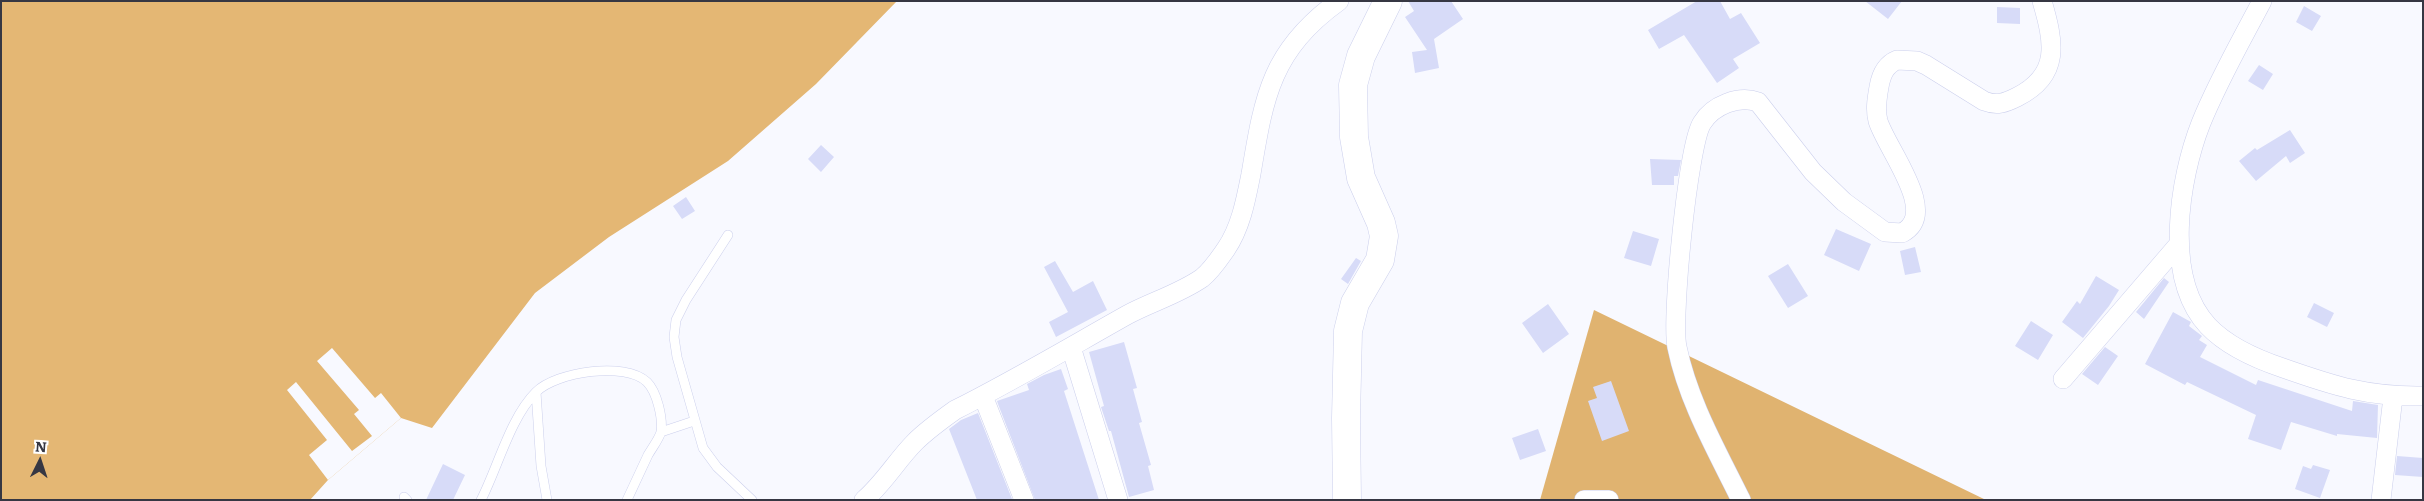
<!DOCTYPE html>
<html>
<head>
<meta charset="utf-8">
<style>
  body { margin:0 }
  #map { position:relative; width:2424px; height:501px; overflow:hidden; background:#f8f9ff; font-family:Literata,serif }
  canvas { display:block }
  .frame { position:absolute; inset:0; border:2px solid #363743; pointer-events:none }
  .north { position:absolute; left:15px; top:436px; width:50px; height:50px; -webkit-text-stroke:4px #fff; paint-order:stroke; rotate:4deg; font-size:14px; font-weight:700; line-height:20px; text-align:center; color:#363743 }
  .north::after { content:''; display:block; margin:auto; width:18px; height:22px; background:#363743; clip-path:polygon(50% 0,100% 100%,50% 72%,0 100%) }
</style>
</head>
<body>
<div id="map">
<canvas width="2424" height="501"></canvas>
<div class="frame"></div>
<div class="north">N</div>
</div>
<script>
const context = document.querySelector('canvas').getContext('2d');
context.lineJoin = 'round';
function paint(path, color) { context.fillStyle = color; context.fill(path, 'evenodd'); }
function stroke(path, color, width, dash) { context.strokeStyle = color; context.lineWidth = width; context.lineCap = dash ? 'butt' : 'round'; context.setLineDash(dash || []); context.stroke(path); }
const forest = new Path2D(`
  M 1594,310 L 1986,500 L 1540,500 Z`);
const water = new Path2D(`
  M 1,1 L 897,1 L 816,84 L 728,161 L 609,237 L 535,293 L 432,428 L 401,418 L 328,480 L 310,500 L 1,500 Z`);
const pier = new Path2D(`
  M 332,348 L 375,398 L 381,393 L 401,418 L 328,480 L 309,455 L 327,440 L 287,390 L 296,382 L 352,451 L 372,436 L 354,414 L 359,410 L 317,361 Z`);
const building = new Path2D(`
  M 1408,1 L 1451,1 L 1463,19 L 1434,39 L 1439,68 L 1415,73 L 1412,52 L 1427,50 L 1405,17 L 1414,11 Z
  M 1697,1 L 1720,1 L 1730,19 L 1741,13 L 1760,43 L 1733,59 L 1739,68 L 1717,83 L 1684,35 L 1659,49 L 1648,30 Z
  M 1865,1 L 1902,1 L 1888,19 Z
  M 2304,6 L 2321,16 L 2312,31 L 2296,22 Z
  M 1997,7 L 2020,8 L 2020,24 L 1997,23 Z
  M 2259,65 L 2273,74 L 2263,90 L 2248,81 Z
  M 2290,130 L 2305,153 L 2290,163 L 2286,156 L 2256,181 L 2239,161 L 2255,148 L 2257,150 Z
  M 821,145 L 834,157 L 821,172 L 808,159 Z
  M 1650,159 L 1681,160 L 1678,176 L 1674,176 L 1674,185 L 1652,185 Z
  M 686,197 L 695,211 L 682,219 L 673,206 Z
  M 1836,229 L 1871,244 L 1859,271 L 1824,255 Z
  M 1633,231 L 1659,239 L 1651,266 L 1624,258 Z
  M 1915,247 L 1921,272 L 1905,275 L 1900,251 Z
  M 1356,258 L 1361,261 L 1348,284 L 1341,279 Z
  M 1055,261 L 1073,292 L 1093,281 L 1107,310 L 1056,337 L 1049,322 L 1068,312 L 1044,267 Z
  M 1788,264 L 1808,296 L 1788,308 L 1768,276 Z
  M 2096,276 L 2119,290 L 2109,306 L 2083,338 L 2062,322 L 2077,301 L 2080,304 Z
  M 2164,278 L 2169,282 L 2144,319 L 2136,312 Z
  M 2314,303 L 2334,313 L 2327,327 L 2307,317 Z
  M 1548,304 L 1569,334 L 1543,353 L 1522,323 Z
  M 2173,312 L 2191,322 L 2189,326 L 2202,336 L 2199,340 L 2207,345 L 2200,357 L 2256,385 L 2258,380 L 2352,411 L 2353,401 L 2378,405 L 2377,438 L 2337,434 L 2337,436 L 2291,422 L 2281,450 L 2248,439 L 2256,415 L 2187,382 L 2185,385 L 2145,364 Z
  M 2031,321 L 2053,335 L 2038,360 L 2015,346 Z
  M 1124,342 L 1137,388 L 1133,389 L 1142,422 L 1139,423 L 1151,465 L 1148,466 L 1154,490 L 1129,497 L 1111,431 L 1109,431 L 1101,407 L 1104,406 L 1089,352 Z
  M 2105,347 L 2118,356 L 2098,385 L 2082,374 Z
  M 1061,369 L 1068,389 L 1064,391 L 1099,500 L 1035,500 L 998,404 L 997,401 L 1029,390 L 1027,384 L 1044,375 Z
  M 1611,381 L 1629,431 L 1602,441 L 1588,401 L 1597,398 L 1593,387 Z
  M 978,413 L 1012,499 L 977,500 L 949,429 L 961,420 Z
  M 1538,429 L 1546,451 L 1520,460 L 1512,438 Z
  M 2397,456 L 2423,458 L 2423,477 L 2395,475 Z
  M 443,464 L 465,475 L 453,500 L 426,500 Z
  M 2313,465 L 2330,470 L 2320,498 L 2295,489 L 2303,466 L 2311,469 Z`);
const lane = new Path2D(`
  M 728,235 L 686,300 L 676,320 L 674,337 L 677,357 L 703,448 L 717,467 L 752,500
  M 536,392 L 541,466 L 547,500
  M 661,432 L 694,421
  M 404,497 L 407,500
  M 481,500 C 498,467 510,418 536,392 C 556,372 625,361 647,382 C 657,392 663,418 661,432 C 659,439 652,448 648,455 C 641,470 634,485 627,500`);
const street = new Path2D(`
  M 2262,1 C 2241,41 2218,81 2201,123 C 2179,179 2163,278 2208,326 C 2228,347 2256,359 2283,368 C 2334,386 2368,397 2423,396
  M 1071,347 L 1118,500
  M 2063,379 L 2179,244
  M 983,396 L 1024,500
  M 864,500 C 884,483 897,460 915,442 C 927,430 941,420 955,410 C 1013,381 1070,347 1127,315 C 1151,302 1179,294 1202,278 C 1212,270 1219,259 1226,249 C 1241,227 1246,199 1251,174 C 1264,96 1271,50 1339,1
  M 1584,500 L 1609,500
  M 1741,500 C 1717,451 1688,401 1677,347 C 1671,319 1688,145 1702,123 C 1713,105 1739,95 1758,102 L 1813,172 L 1844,202 L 1885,232 L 1902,233 C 1940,213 1887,150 1878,121 C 1875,110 1877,98 1879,87 C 1881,75 1885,65 1897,60 L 1917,61 L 1926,65 L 1984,101 C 1997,106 2005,103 2017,97 C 2061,75 2054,42 2042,1
  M 2381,500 L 2393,397`);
const highway = new Path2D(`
  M 1347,500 L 1346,418 L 1348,331 L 1355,303 L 1380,260 L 1384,236 L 1381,223 L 1361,178 L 1354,137 L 1353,85 L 1361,56 L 1388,1`);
paint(forest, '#e0b370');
paint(water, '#e4b774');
paint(pier, '#f8f9ff');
paint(building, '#d7dbf8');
stroke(lane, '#cbcfec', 10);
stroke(street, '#cbcfec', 20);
stroke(highway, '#cbcfec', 29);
stroke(lane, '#fff', 9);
stroke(street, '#fff', 19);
stroke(highway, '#fff', 28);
</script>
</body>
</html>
